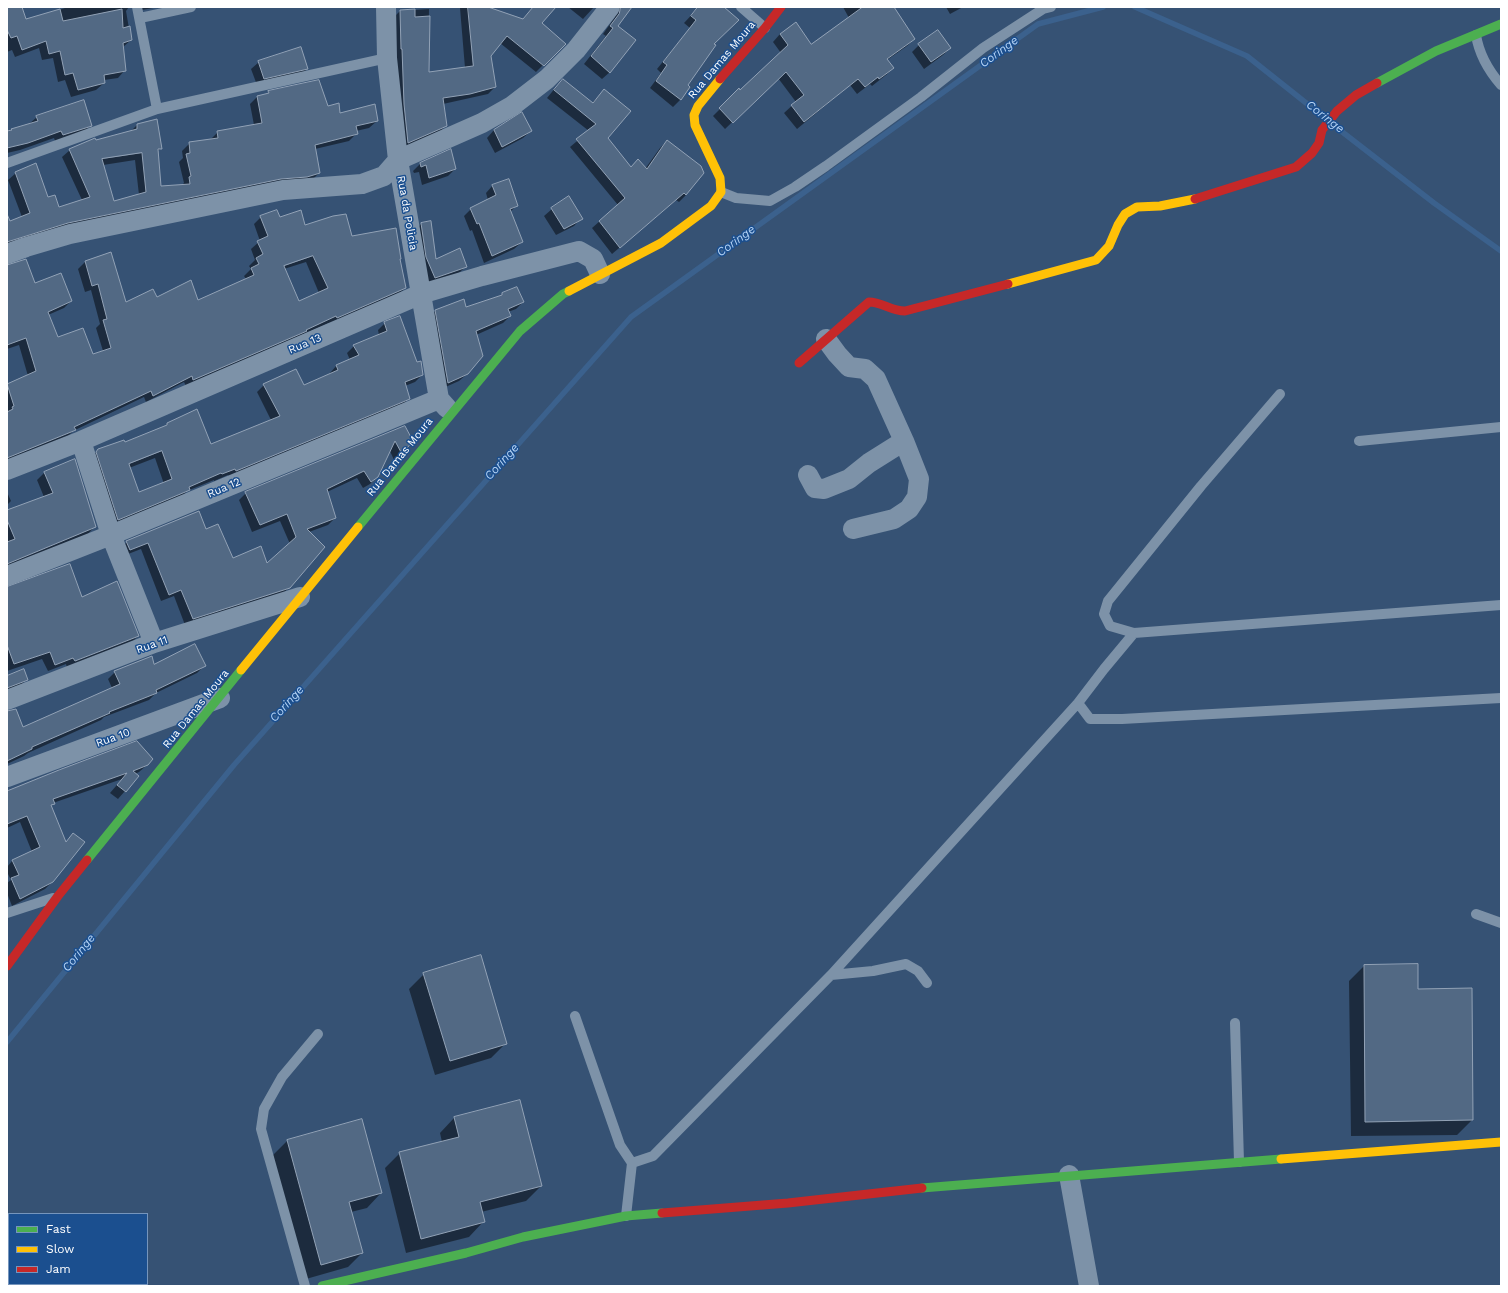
<!DOCTYPE html>
<html>
<head>
<meta charset="utf-8">
<style>
  body { margin:0 }
  #map { position:relative; width:1508px; height:1293px; overflow:hidden; background:#365274; font-family:"Work Sans",sans-serif }
  canvas { display:block }
  .frame { position:absolute; inset:0; border:8px solid #fff; pointer-events:none }
  .legend { position:absolute; left:8px; top:1213px; width:140px; height:72px; box-sizing:border-box; background:#1b4f8f; border:1px solid #7695bc; margin:0; padding:5px 7px; list-style:none; font-size:12px; color:#fff }
  .legend li { display:flex; align-items:center; gap:8px; height:20px }
  .legend b { width:20px; border:1px solid #7695bc }
</style>
</head>
<body>
<div id="map">
<canvas width="1508" height="1293"></canvas>
<div class="frame"></div>
<ul class="legend">
<li><b style="height:5px;background:#4caf50"></b>Fast</li>
<li><b style="height:5px;background:#ffc107"></b>Slow</li>
<li><b style="height:5px;background:#c62828"></b>Jam</li>
</ul>
</div>
<script>
const context = document.querySelector('canvas').getContext('2d');
context.lineJoin = 'round';
function paint(path, color) { context.fillStyle = color; context.fill(path, 'evenodd'); }
function stroke(path, color, width, dash) { context.strokeStyle = color; context.lineWidth = width; context.lineCap = dash ? 'butt' : 'round'; context.setLineDash(dash || []); context.stroke(path); }
function drawText(font, color, halo, rows, align = 'center') {
  context.font = font + ' "Work Sans",sans-serif'; context.lineWidth = 3; context.setLineDash([]); context.textBaseline = 'middle'; context.strokeStyle = halo; context.fillStyle = color; for (const [text, x, y, turn = 0] of rows) {
    context.save(); context.translate(x, y); context.rotate((+turn || 0) * Math.PI / 180); context.textAlign = isNaN(turn) ? turn : align; if (halo) context.strokeText(text, 0, 0); context.fillText(text, 0, 0); context.restore();
  }
}
const shadow = new Path2D(`
  M 68,7 L 159,7 L 136,11 L 132,8 L 129,7 L 126,11 L 131,40 L 122,48 L 125,70 L 118,78 L 104,80 L 104,83 L 96,90 L 71,97 L 65,80 L 58,82 L 53,58 L 42,60 L 39,48 L 15,57 L 12,50 L 7,52 L 7,16 L 25,21 Z
  M 461,7 L 485,7 L 522,20 L 533,7 L 555,7 L 541,23 L 564,44 L 536,72 L 500,43 L 490,56 L 495,87 L 488,94 L 443,104 L 446,125 L 439,133 L 401,149 L 393,18 L 400,11 L 429,9 L 428,73 L 465,68 L 460,8 Z
  M 568,7 L 594,7 L 583,19 Z
  M 615,7 L 631,7 L 617,26 L 610,72 L 602,79 L 584,64 L 606,36 L 603,34 L 615,17 Z
  M 699,7 L 723,7 L 713,44 L 686,85 L 689,87 L 680,100 L 673,107 L 650,88 L 661,73 L 657,69 L 690,28 L 684,23 Z
  M 843,7 L 885,7 L 914,39 L 907,46 L 887,60 L 893,68 L 886,75 L 872,86 L 870,84 L 857,94 L 850,85 L 797,129 L 784,113 L 796,102 L 778,78 L 725,129 L 713,116 L 739,90 L 740,92 L 781,53 L 773,42 L 780,34 L 795,24 L 811,46 L 849,18 Z
  M 946,7 L 963,7 L 950,14 Z
  M 938,31 L 950,48 L 943,55 L 924,69 L 912,52 L 919,45 Z
  M 259,62 L 307,69 L 300,76 L 257,85 L 251,69 Z
  M 556,87 L 592,103 L 604,91 L 606,138 L 631,168 L 645,169 L 660,148 L 667,141 L 686,195 L 679,202 L 676,200 L 612,254 L 592,228 L 618,205 L 570,147 L 589,131 L 547,98 Z
  M 269,92 L 328,107 L 340,114 L 377,121 L 369,128 L 356,131 L 357,133 L 349,141 L 315,149 L 319,173 L 312,180 L 7,246 L 7,223 L 22,217 L 8,180 L 16,173 L 48,199 L 58,208 L 82,200 L 62,157 L 70,150 L 130,132 L 137,125 L 161,148 L 157,152 L 160,187 L 182,185 L 184,183 L 179,162 L 183,158 L 182,151 L 190,143 L 210,140 L 218,132 L 254,125 L 250,104 L 257,97 L 266,95 ZM 135,160 L 139,195 L 114,202 L 103,165 Z
  M 37,117 L 91,125 L 83,133 L 55,141 L 54,138 L 20,150 L 7,153 L 7,131 L 29,124 Z
  M 494,130 L 531,131 L 523,138 L 495,153 L 487,138 Z
  M 420,164 L 455,169 L 448,176 L 422,185 L 419,172 L 414,173 L 413,171 Z
  M 493,185 L 517,205 L 510,212 L 522,242 L 514,249 L 484,263 L 472,230 L 470,231 L 464,216 L 471,209 L 488,200 L 486,193 Z
  M 552,209 L 581,218 L 574,226 L 556,235 L 544,216 Z
  M 261,217 L 280,218 L 304,226 L 351,237 L 399,260 L 405,288 L 398,295 L 330,324 L 329,323 L 186,386 L 184,382 L 146,402 L 144,397 L 73,431 L 67,437 L 7,461 L 7,386 L 28,376 L 19,345 L 7,349 L 7,266 L 35,284 L 71,301 L 64,308 L 48,315 L 58,338 L 93,355 L 103,351 L 96,328 L 100,324 L 91,290 L 85,292 L 78,269 L 85,262 L 125,303 L 157,299 L 197,301 L 246,279 L 244,276 L 251,269 L 249,266 L 255,260 L 251,249 L 260,241 L 254,224 ZM 306,262 L 319,293 L 298,302 L 284,269 Z
  M 430,223 L 436,261 L 466,266 L 458,274 L 428,284 L 414,232 L 421,224 Z
  M 502,294 L 523,302 L 516,309 L 508,312 L 510,316 L 503,323 L 476,335 L 467,374 L 459,381 L 441,389 L 429,318 L 436,310 L 465,308 L 499,297 Z
  M 385,323 L 416,364 L 422,375 L 415,382 L 405,386 L 409,398 L 402,406 L 229,477 L 228,475 L 214,481 L 214,480 L 187,491 L 182,497 L 111,526 L 91,458 L 98,450 L 124,443 L 164,427 L 167,424 L 211,446 L 271,420 L 257,392 L 264,385 L 304,387 L 330,374 L 330,373 L 337,365 L 350,360 L 347,353 L 354,346 L 379,335 L 378,330 ZM 155,458 L 164,484 L 138,493 L 129,468 Z
  M 405,427 L 412,440 L 394,460 L 390,451 L 378,476 L 370,484 L 363,488 L 357,478 L 327,492 L 335,518 L 328,525 L 309,532 L 289,587 L 282,595 L 185,625 L 174,596 L 161,601 L 141,549 L 123,556 L 120,549 L 127,542 L 206,530 L 233,559 L 266,565 L 290,544 L 280,521 L 252,532 L 239,500 L 246,493 Z
  M 44,473 L 95,526 L 88,534 L 7,567 L 7,511 L 44,497 L 37,480 Z
  M 7,492 L 11,501 L 7,505 Z
  M 7,588 L 81,599 L 138,636 L 131,643 L 67,668 L 66,664 L 48,671 L 42,659 L 7,671 Z
  M 153,665 L 204,666 L 197,673 L 156,693 L 149,700 L 104,717 L 101,720 L 28,753 L 24,756 L 7,764 L 7,712 L 23,729 L 112,688 L 108,679 L 115,672 Z
  M 7,677 L 27,679 L 19,687 L 7,691 Z
  M 147,765 L 139,772 L 135,774 L 138,776 L 118,799 L 110,793 L 122,779 L 53,803 L 51,806 L 52,882 L 45,889 L 12,906 L 7,893 L 7,883 L 11,880 L 7,872 L 7,867 L 12,861 L 32,852 L 20,822 L 7,828 L 7,793 Z
  M 1364,966 L 1417,966 L 1417,990 L 1472,1120 L 1457,1135 L 1351,1136 L 1349,981 Z
  M 424,974 L 506,1043 L 491,1058 L 435,1075 L 409,989 Z
  M 454,1118 L 541,1186 L 526,1201 L 481,1212 L 483,1222 L 469,1237 L 406,1253 L 385,1168 L 400,1153 L 442,1142 L 440,1133 Z
  M 361,1120 L 381,1193 L 367,1208 L 351,1212 L 362,1253 L 348,1267 L 306,1279 L 272,1156 L 287,1141 Z`);
const stream = new Path2D(`
  M 1135,7 L 1247,56 L 1325,118
  M 1332,124 L 1434,203 L 1501,251
  M 7,1042 L 234,765 L 631,317 L 1038,24 L 1103,7`);
const building = new Path2D(`
  M 7,7 L 22,7 L 26,19 L 60,9 L 63,21 L 122,9 L 123,28 L 130,26 L 132,40 L 123,43 L 126,71 L 104,75 L 105,83 L 78,90 L 73,73 L 65,75 L 60,51 L 49,54 L 46,41 L 22,50 L 17,36 L 11,38 L 7,30 Z
  M 468,7 L 488,7 L 523,19 L 533,7 L 556,7 L 542,23 L 566,44 L 544,66 L 507,36 L 491,56 L 496,87 L 470,94 L 443,98 L 447,126 L 408,143 L 404,104 L 402,49 L 401,49 L 400,10 L 415,9 L 415,17 L 430,16 L 429,72 L 473,66 Z
  M 621,7 L 632,7 L 618,26 L 636,40 L 610,73 L 591,56 L 613,28 L 610,26 L 619,14 Z
  M 698,7 L 724,7 L 739,20 L 714,44 L 716,45 L 688,85 L 690,87 L 681,100 L 656,81 L 667,65 L 663,62 L 696,20 L 691,16 Z
  M 863,7 L 894,7 L 915,39 L 887,59 L 894,68 L 879,79 L 878,77 L 865,87 L 858,79 L 804,122 L 791,105 L 804,95 L 786,72 L 733,123 L 719,108 L 739,88 L 740,90 L 788,45 L 780,34 L 796,22 L 811,44 Z
  M 938,30 L 951,48 L 931,62 L 918,44 Z
  M 301,47 L 308,69 L 264,79 L 258,61 Z
  M 563,79 L 593,103 L 604,89 L 631,111 L 608,138 L 631,167 L 638,159 L 647,169 L 667,140 L 701,166 L 704,173 L 686,195 L 684,193 L 620,248 L 599,221 L 625,198 L 576,139 L 596,124 L 554,90 Z
  M 319,80 L 328,106 L 339,103 L 340,113 L 375,104 L 378,121 L 356,126 L 358,134 L 315,145 L 320,173 L 307,177 L 281,179 L 68,223 L 7,242 L 7,214 L 10,221 L 30,213 L 15,172 L 36,163 L 48,197 L 55,195 L 59,207 L 90,197 L 69,149 L 95,138 L 96,140 L 137,129 L 137,124 L 157,119 L 162,149 L 158,149 L 161,186 L 190,184 L 189,177 L 191,176 L 186,154 L 190,153 L 189,142 L 218,138 L 217,131 L 262,123 L 257,96 L 269,93 L 268,91 ZM 142,153 L 146,192 L 114,201 L 102,159 Z
  M 84,100 L 92,126 L 63,135 L 61,131 L 28,143 L 7,148 L 7,131 L 12,130 L 11,129 L 38,121 L 36,116 Z
  M 522,112 L 532,131 L 502,147 L 494,130 Z
  M 451,149 L 456,169 L 429,178 L 426,165 L 421,167 L 420,163 Z
  M 509,179 L 518,206 L 510,209 L 523,242 L 492,256 L 479,223 L 477,224 L 470,208 L 496,195 L 492,185 Z
  M 569,196 L 583,219 L 564,229 L 551,208 Z
  M 277,210 L 280,217 L 301,210 L 305,225 L 333,216 L 346,214 L 352,236 L 396,228 L 401,259 L 400,259 L 406,288 L 337,318 L 336,316 L 306,330 L 307,331 L 193,380 L 192,376 L 153,396 L 151,391 L 74,427 L 76,430 L 7,458 L 7,412 L 13,409 L 12,407 L 14,406 L 7,384 L 36,371 L 26,338 L 7,345 L 7,265 L 26,259 L 35,283 L 61,273 L 72,301 L 48,312 L 58,337 L 83,328 L 93,354 L 111,348 L 103,320 L 107,319 L 98,284 L 92,286 L 85,261 L 111,252 L 126,302 L 153,289 L 157,297 L 191,280 L 198,300 L 254,275 L 251,268 L 259,264 L 256,258 L 263,254 L 257,241 L 268,236 L 260,216 ZM 313,256 L 328,288 L 299,301 L 284,266 Z
  M 431,221 L 436,259 L 460,248 L 467,267 L 435,278 L 426,257 L 421,223 Z
  M 517,287 L 524,302 L 508,309 L 511,316 L 476,331 L 483,356 L 468,374 L 448,383 L 435,310 L 464,299 L 466,307 L 502,295 L 502,293 Z
  M 400,316 L 417,362 L 421,361 L 423,375 L 405,382 L 410,399 L 236,471 L 235,469 L 222,474 L 221,473 L 189,487 L 190,490 L 118,520 L 96,452 L 98,449 L 124,440 L 125,442 L 167,425 L 167,423 L 197,409 L 211,444 L 280,416 L 263,384 L 296,369 L 304,385 L 338,370 L 336,365 L 359,355 L 353,345 L 387,331 L 384,322 ZM 162,451 L 172,479 L 139,492 L 129,464 Z
  M 405,426 L 413,441 L 402,454 L 395,441 L 378,477 L 371,482 L 364,471 L 327,489 L 336,518 L 307,529 L 325,547 L 290,588 L 193,619 L 181,590 L 169,595 L 148,543 L 130,550 L 126,541 L 199,511 L 206,529 L 218,524 L 233,558 L 261,546 L 267,563 L 296,537 L 287,514 L 260,525 L 245,492 Z
  M 75,459 L 96,527 L 7,564 L 7,542 L 15,539 L 7,520 L 7,510 L 53,493 L 44,472 Z
  M 70,564 L 82,597 L 117,581 L 139,636 L 75,661 L 73,658 L 55,665 L 50,652 L 14,664 L 7,645 L 7,587 Z
  M 195,644 L 206,666 L 156,690 L 157,693 L 109,712 L 110,713 L 32,747 L 32,749 L 7,761 L 7,711 L 16,709 L 23,727 L 120,684 L 114,671 L 152,656 L 154,664 Z
  M 24,669 L 28,680 L 7,688 L 7,676 Z
  M 137,741 L 153,759 L 148,765 L 133,771 L 139,776 L 126,792 L 117,785 L 127,773 L 53,799 L 55,804 L 51,805 L 66,842 L 73,833 L 85,842 L 53,882 L 20,899 L 11,878 L 19,875 L 12,860 L 40,847 L 27,816 L 7,824 L 7,791 L 59,770 Z
  M 481,955 L 507,1044 L 450,1061 L 423,973 Z
  M 1418,964 L 1418,989 L 1472,988 L 1473,1120 L 1365,1122 L 1364,965 Z
  M 520,1100 L 542,1186 L 480,1202 L 485,1222 L 421,1239 L 399,1152 L 459,1137 L 454,1117 Z
  M 362,1119 L 382,1193 L 349,1202 L 363,1253 L 321,1265 L 287,1140 Z`);
const lane = new Path2D(`
  M 137,7 L 157,109
  M 741,7 L 765,28
  M 140,18 L 191,7
  M 1476,35 C 1479,54 1488,70 1501,85
  M 7,163 L 157,109 L 387,58
  M 721,192 L 736,198 L 770,201 L 795,187 L 826,166 L 921,97 L 983,48 L 1043,9 L 1051,7
  M 1359,441 L 1501,427
  M 1134,633 L 1110,626 L 1104,614 L 1108,601 L 1201,486 L 1280,394
  M 1078,703 L 1090,719 L 1122,719 L 1501,698
  M 7,913 L 53,898
  M 1476,914 L 1501,923
  M 831,975 L 873,971 L 906,964 L 918,971 L 927,983
  M 575,1016 L 620,1145 L 632,1163 L 626,1216
  M 1235,1023 L 1239,1162
  M 632,1163 L 653,1156 L 831,975 L 1078,703 L 1104,669 L 1134,633 L 1501,605
  M 305,1286 L 261,1129 L 264,1109 L 282,1077 L 318,1034`);
const street = new Path2D(`
  M 386,7 L 387,58 L 398,160 L 439,399 L 447,408
  M 7,254 L 26,247 L 70,234 L 283,190 L 362,184 L 384,176 L 398,160 L 482,123 L 512,106 L 547,79 L 576,50 L 610,7
  M 826,339 L 837,354 L 849,367 L 865,369 L 876,379 L 904,441 L 919,479 L 917,497 L 909,509 L 894,519 L 853,529
  M 81,441 L 111,535 L 154,643
  M 7,470 L 81,441 L 421,294 L 482,276 L 579,251 L 593,259 L 600,274
  M 808,475 L 815,488 L 824,489 L 849,479 L 869,463 L 904,441
  M 7,576 L 111,535 L 439,399
  M 7,700 L 154,643 L 300,597
  M 7,777 L 220,698
  M 1069,1175 L 1089,1286`);
const fast = new Path2D(`
  M 1377,83 L 1436,51 L 1501,24
  M 358,527 L 520,331 L 563,294 L 569,291
  M 87,860 L 241,670
  M 922,1188 L 1281,1159
  M 322,1286 L 466,1253 L 523,1237 L 626,1216 L 662,1213`);
const slow = new Path2D(`
  M 1008,284 L 1096,260 L 1109,246 L 1118,225 L 1125,214 L 1137,207 L 1160,206 L 1195,199
  M 569,291 L 661,243 L 711,206 L 721,192 L 720,178 L 695,125 L 694,115 L 698,106 L 720,79
  M 241,670 L 358,527
  M 1281,1159 L 1501,1142`);
const jam = new Path2D(`
  M 720,79 L 765,28 L 781,7
  M 1195,199 L 1296,167 L 1312,153 L 1319,143 L 1322,130 L 1337,111 L 1356,95 L 1377,83
  M 799,363 L 869,302 C 882,302 891,311 905,311 L 1008,284
  M 7,966 L 58,896 L 87,860
  M 662,1213 L 788,1203 L 922,1188`);
const streetNames = [
  ["Rua Damas Moura",722,60,-50],
  ["Rua da Policia",407,213,80],
  ["Rua 13",305,344,-23],
  ["Rua Damas Moura",400,457,-51],
  ["Rua 12",224,488,-23],
  ["Rua 11",152,645,-20],
  ["Rua Damas Moura",196,709,-51],
  ["Rua 10",113,738,-20]
];
const waterNames = [
  ["Coringe",999,52,-36],
  ["Coringe",1325,117,38],
  ["Coringe",736,241,-36],
  ["Coringe",502,462,-48],
  ["Coringe",287,704,-48],
  ["Coringe",79,953,-51]
];
paint(shadow, '#0007');
stroke(stream, '#3b618d', 5.5);
paint(building, '#526984');
stroke(building, '#92a2b6', 1);
stroke(lane, '#7d92a8', 10);
stroke(street, '#7d92a8', 20);
stroke(fast, '#4caf50', 9);
stroke(slow, '#ffc107', 9);
stroke(jam, '#c62828', 9);
drawText('11px', '#fff', '#1b4f8f', streetNames);
drawText('italic 12px', '#b5d3f5', '#1b4f8f', waterNames);
</script>
</body>
</html>
